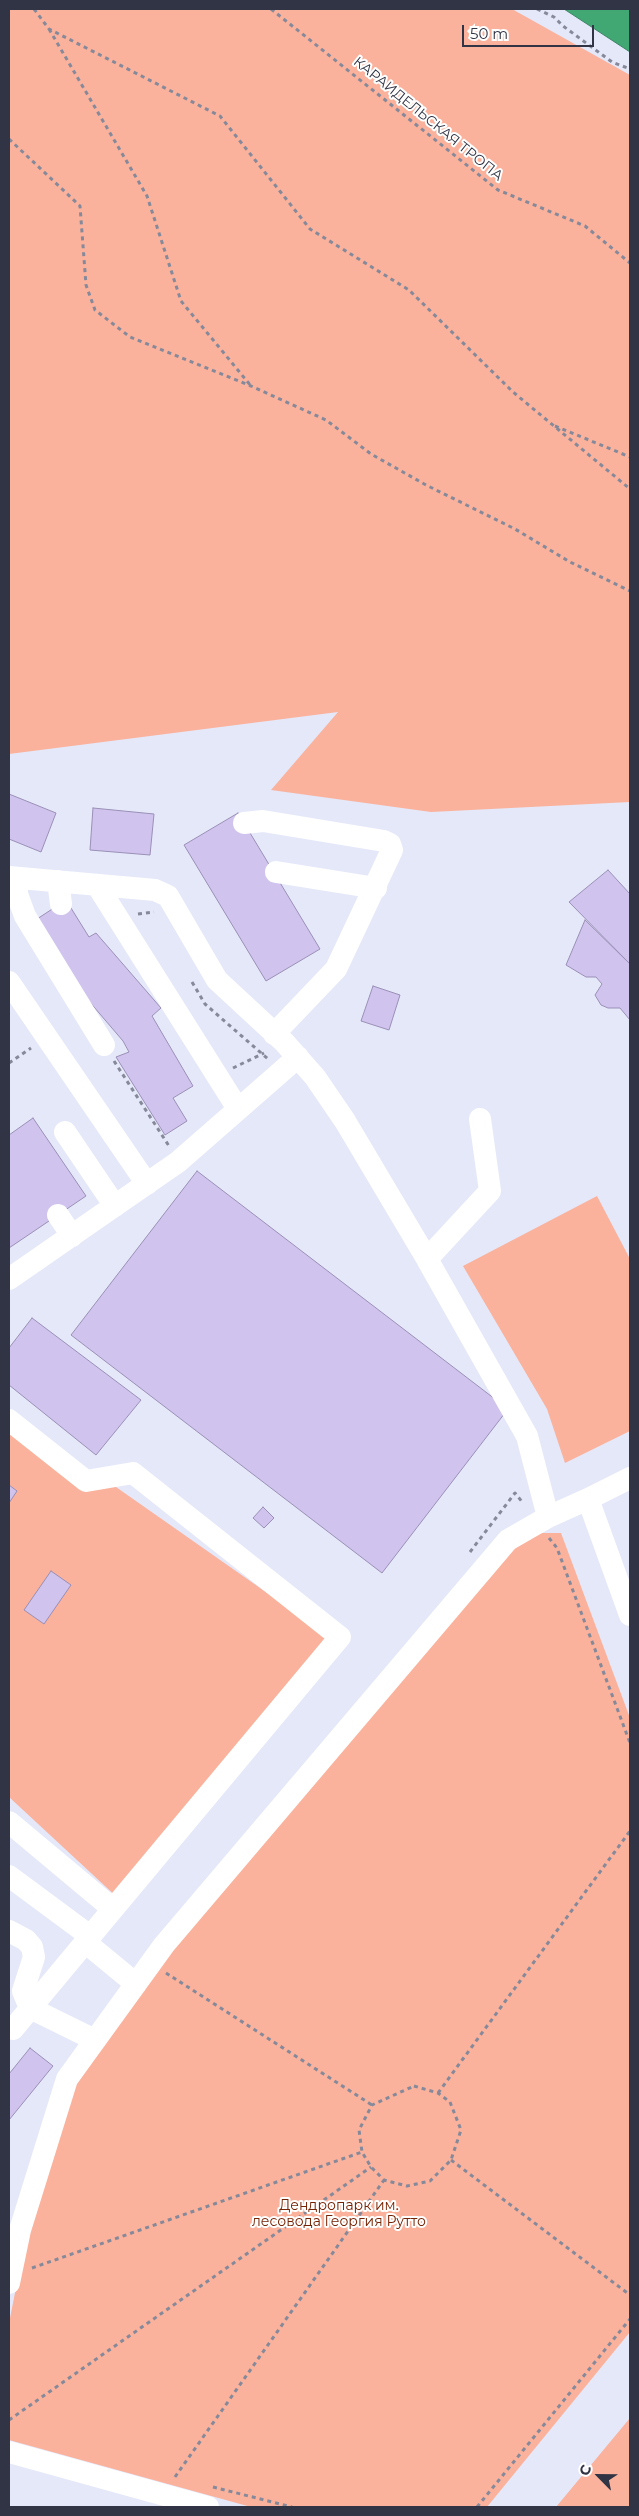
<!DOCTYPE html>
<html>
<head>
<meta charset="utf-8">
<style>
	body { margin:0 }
	#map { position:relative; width:639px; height:2516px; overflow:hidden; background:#e5e8f9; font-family:Montserrat,sans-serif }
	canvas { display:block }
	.frame { position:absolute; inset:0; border:10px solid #313444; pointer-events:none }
	.north { position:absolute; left:574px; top:2451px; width:50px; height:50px; -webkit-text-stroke:4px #fff; paint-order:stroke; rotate:293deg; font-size:14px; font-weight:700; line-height:20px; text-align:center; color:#313444 }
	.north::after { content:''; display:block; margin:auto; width:18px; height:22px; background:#313444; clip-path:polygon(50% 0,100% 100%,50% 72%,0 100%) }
	.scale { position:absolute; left:462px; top:25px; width:132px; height:22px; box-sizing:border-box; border:2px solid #313444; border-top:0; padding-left:6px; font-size:15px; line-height:18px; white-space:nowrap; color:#313444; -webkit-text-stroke:4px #fff; paint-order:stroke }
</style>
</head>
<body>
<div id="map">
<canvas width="639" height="2516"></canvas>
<div class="frame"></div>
<div class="north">С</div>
<div class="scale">50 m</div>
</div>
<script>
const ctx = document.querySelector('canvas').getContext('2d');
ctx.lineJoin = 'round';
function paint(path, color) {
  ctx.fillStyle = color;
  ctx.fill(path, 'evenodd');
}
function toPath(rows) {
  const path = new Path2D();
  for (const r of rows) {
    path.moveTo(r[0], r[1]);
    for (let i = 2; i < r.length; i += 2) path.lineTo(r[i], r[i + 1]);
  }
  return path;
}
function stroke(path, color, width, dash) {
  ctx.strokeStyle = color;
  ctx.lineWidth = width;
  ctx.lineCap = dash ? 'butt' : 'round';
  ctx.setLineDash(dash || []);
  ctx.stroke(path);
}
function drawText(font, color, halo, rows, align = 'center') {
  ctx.font = font + ' Montserrat,sans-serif';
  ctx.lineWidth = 4;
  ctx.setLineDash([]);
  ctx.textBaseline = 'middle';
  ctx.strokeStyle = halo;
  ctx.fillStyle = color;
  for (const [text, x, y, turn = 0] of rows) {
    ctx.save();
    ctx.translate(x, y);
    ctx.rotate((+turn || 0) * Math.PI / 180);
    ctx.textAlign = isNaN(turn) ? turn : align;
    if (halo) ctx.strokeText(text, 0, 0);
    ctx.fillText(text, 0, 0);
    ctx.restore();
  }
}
const green = toPath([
	[9,9,512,9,630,75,630,802,431,812,271,790,338,712,9,754],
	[597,1196,630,1259,630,1431,565,1463,547,1409,463,1266],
	[9,1433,116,1487,330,1637,119,1899,9,1797],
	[524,1533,561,1533,630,1718,630,2332,487,2507,251,2507,9,2440,9,2323,27,2233,74,2080,172,1951],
	[630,2418,630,2507,556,2507]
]);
const water = toPath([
	[564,9,630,9,630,52,564,9]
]);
const building = toPath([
	[9,794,56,813,41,852,9,839,9,794],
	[93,808,154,814,150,855,90,850,93,808],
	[238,813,320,949,266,981,184,845,238,813],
	[608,870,630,894,630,964,569,902,608,870],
	[66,900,89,937,96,933,161,1008,152,1016,193,1086,173,1098,187,1121,165,1135,116,1057,129,1052,123,1041,82,993,37,919,66,900],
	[585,920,630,964,630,1020,620,1008,608,1008,601,1005,595,995,602,984,596,977,586,977,566,965,585,920],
	[373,986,400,995,389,1030,361,1021,373,986],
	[33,1118,86,1196,9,1248,9,1135,33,1118],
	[197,1171,508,1409,382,1573,71,1335,197,1171],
	[32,1318,141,1400,96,1455,9,1385,9,1348,32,1318],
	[9,1485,17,1491,9,1503,9,1485],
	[263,1507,274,1518,264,1528,253,1518,263,1507],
	[51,1571,71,1585,44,1624,24,1610,51,1571],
	[30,2048,53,2066,9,2120,9,2074,30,2048]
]);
const path = toPath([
	[34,9,49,29,220,116,310,229,409,290,513,392,630,489],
	[271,9,498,190,585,226,630,263],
	[537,9,554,17,563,26,612,62,630,69],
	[49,29,147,196,181,301,251,386],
	[9,139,80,206,86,285,95,310,130,337,251,386,326,420,371,454,426,485,515,529,570,562,630,591],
	[555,426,630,457],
	[138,914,154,912],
	[192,982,205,1004,268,1059],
	[114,1061,169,1146],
	[9,1063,31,1048],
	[233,1068,264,1053],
	[549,1538,557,1548,630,1743],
	[470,1552,515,1493,523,1503],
	[166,1973,372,2105],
	[414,2086,438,2093,450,2102,461,2130,451,2160,430,2181,407,2186,384,2180,371,2167,362,2152,359,2130,372,2105,414,2086],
	[438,2093,630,1831],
	[451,2160,630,2295],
	[32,2268,362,2152],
	[9,2420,371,2167],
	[175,2477,384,2180],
	[213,2487,292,2507],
	[477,2507,630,2319]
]);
const minor = toPath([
	[244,823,263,821,384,841,390,844,392,850,336,969,274,1034],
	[276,872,376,888],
	[9,877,155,890,168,896,217,980,284,1042,315,1077,345,1121,427,1259],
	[17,878,17,894,25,916,104,1045],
	[58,881,61,904],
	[97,885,238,1109],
	[9,982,147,1184],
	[480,1119,490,1191,427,1259,527,1436,548,1517],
	[65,1132,115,1206],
	[58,1215,72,1236],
	[9,1279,178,1162,298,1057],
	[9,1420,86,1481,133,1473,340,1637,113,1909],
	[588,1499,630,1478],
	[9,1822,113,1909,13,2029],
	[9,1876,90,1936],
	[9,1931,26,1940,32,1947,34,1957,23,1991,30,2008,95,2040],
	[85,1942,136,1984],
	[9,2283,20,2230,67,2079,164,1945,508,1540,548,1517,588,1499,630,1615],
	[9,2452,208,2507]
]);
const streetNames = [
	["КАРАИДЕЛЬСКАЯ ТРОПА",428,119,39]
];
const parkNames = [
	["Дендропарк им.",339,2206],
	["лесовода Георгия Рутто",339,2222]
];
paint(green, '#fab29c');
paint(water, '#41a773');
stroke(water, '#3c8465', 1);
paint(building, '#d0c4ee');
stroke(building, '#9a8fb6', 1);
stroke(path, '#86899a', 3, [4, 4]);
stroke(minor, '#fff', 22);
drawText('14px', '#313444', '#fff', streetNames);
drawText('14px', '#762303', '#fff', parkNames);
</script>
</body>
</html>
